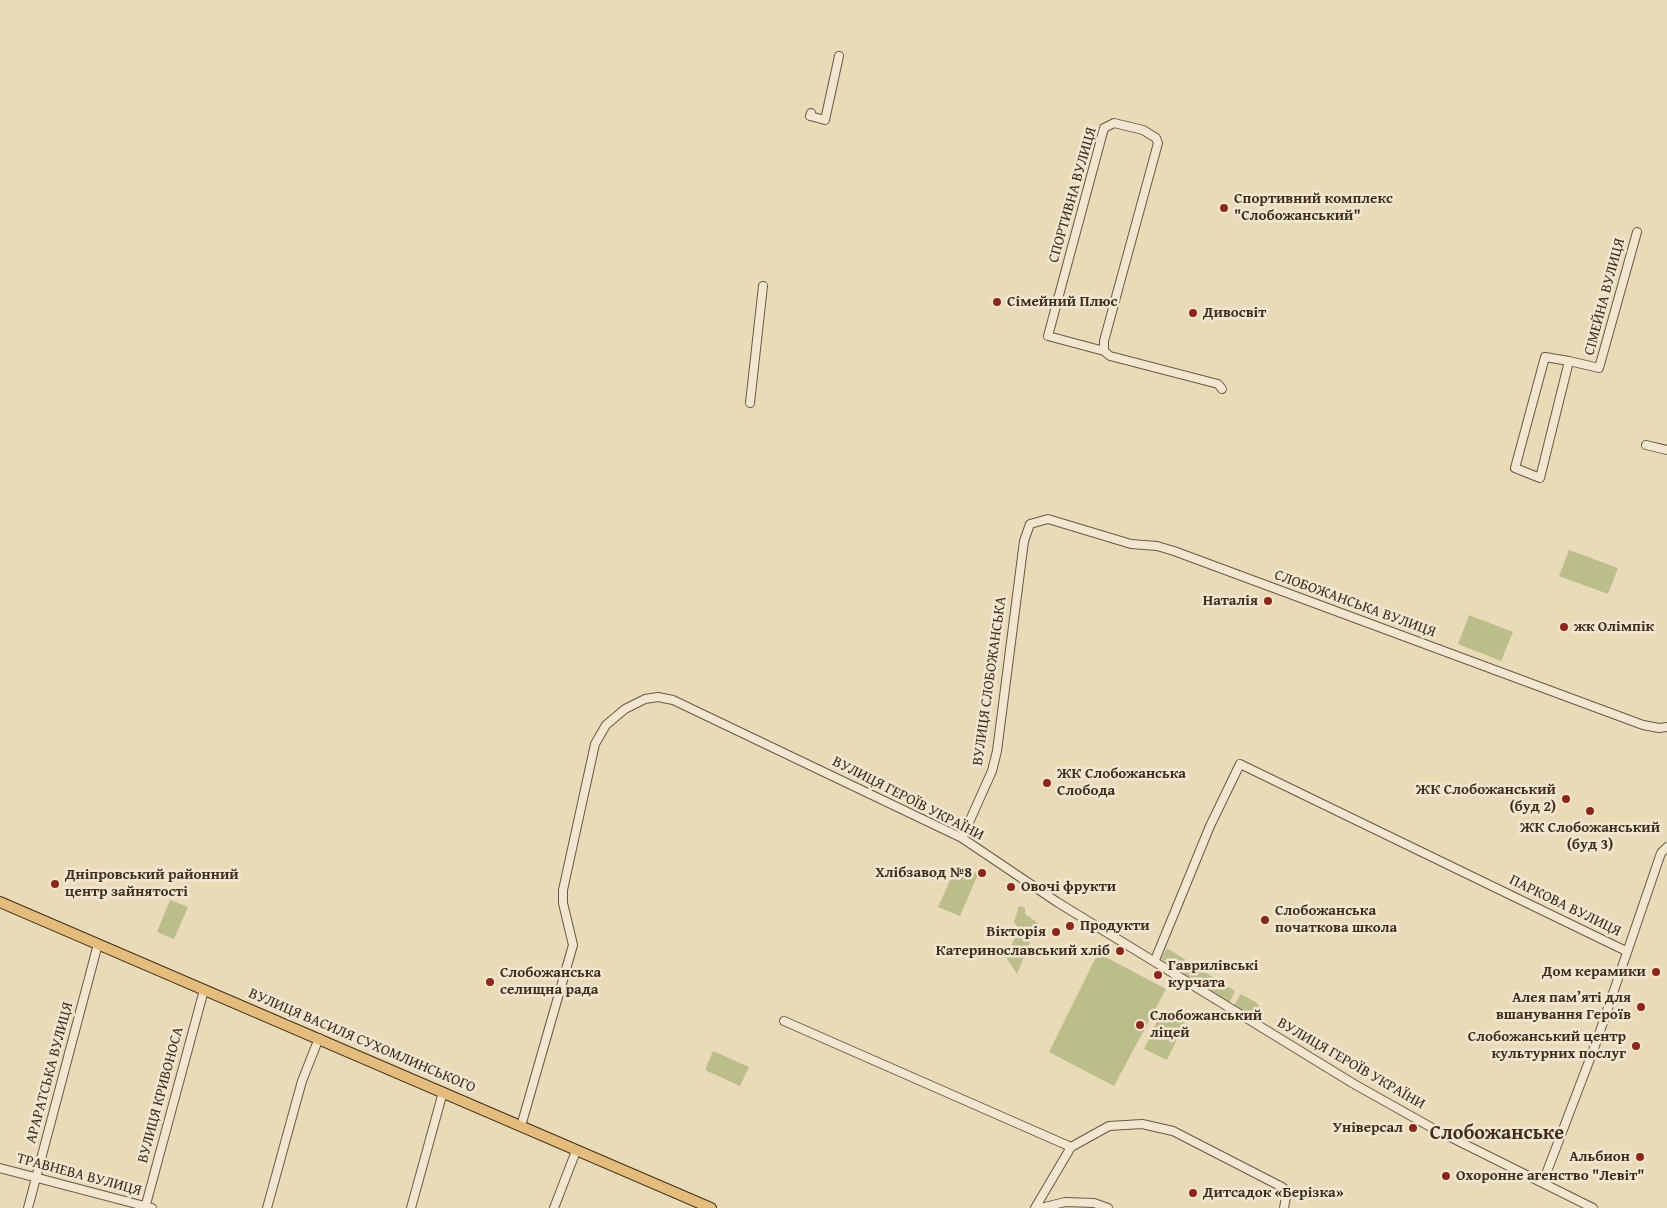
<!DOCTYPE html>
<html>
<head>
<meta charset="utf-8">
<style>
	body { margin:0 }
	canvas { display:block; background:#e9dab8 }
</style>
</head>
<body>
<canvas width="1667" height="1208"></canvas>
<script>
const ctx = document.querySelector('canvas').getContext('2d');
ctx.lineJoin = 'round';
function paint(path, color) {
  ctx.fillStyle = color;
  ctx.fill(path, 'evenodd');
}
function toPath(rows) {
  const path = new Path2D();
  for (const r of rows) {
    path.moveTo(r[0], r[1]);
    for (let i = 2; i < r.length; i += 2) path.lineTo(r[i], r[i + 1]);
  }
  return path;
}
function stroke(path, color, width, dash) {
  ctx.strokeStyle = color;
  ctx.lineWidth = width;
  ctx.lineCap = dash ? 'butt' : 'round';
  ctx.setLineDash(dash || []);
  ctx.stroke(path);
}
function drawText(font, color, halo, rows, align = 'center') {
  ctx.font = font + ' "Gentium Book Plus",serif';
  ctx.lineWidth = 5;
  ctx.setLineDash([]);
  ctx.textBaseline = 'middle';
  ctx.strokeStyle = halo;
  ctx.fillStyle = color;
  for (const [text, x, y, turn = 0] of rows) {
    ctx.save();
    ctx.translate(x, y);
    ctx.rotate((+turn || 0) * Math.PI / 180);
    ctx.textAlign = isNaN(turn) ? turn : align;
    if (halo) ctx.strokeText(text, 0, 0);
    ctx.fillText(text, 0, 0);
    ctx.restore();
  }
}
const green = toPath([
	[1569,550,1618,568,1608,594,1559,576],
	[1469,615,1513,632,1501,661,1458,644],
	[957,865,978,874,960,916,938,907],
	[170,900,188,907,174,939,157,932],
	[1019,906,1025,908,1025,914,1038,923,1017,974,1006,957,1019,929,1014,922],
	[1167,948,1235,991,1229,1003,1161,959],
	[1098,953,1166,989,1114,1086,1049,1052],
	[1241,994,1257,1003,1264,1014,1250,1017,1234,1005],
	[1162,1011,1185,1022,1167,1060,1144,1049],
	[713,1051,749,1067,740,1086,705,1070]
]);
const minor = toPath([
	[811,113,810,116,825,120,839,56],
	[1104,351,1048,336,1104,128,1114,123,1143,130,1156,138,1158,143,1104,341,1104,351,1110,356,1218,384,1222,389],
	[1569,361,1545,357,1515,468,1540,478,1569,361,1599,368,1637,232],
	[750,403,763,286],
	[1646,445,1667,450],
	[1240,764,1626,951],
	[962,838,992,771,997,751,1024,541,1030,524,1048,519,1131,544,1157,546,1174,551,1643,725,1659,728,1667,727],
	[1155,960,1210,826,1240,764],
	[784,1021,1071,1147],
	[521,1126,573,945,563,903,563,890,595,744,606,725,625,709,645,699,658,697,673,700,962,838,1057,902,1354,1084,1436,1130,1593,1208],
	[0,1168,152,1208],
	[1543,1182,1596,1043,1661,853,1667,847],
	[28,1208,98,944],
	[145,1208,204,990],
	[267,1208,302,1081,319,1038],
	[411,1208,443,1092],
	[554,1208,576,1151],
	[1035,1208,1071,1147,1109,1126,1142,1124,1173,1131,1282,1187,1287,1191,1284,1208],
	[1041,1208,1065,1202,1094,1203,1108,1208]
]);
const major = toPath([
	[0,902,711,1208]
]);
const markers = [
	[1224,208,5,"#8f2418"],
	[997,302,5,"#8f2418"],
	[1193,313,5,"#8f2418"],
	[1268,601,5,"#8f2418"],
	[1564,627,5,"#8f2418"],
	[1047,783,5,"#8f2418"],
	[1566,799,5,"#8f2418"],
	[1590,811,5,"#8f2418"],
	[982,873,5,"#8f2418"],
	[55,884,5,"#8f2418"],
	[1011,887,5,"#8f2418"],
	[1265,920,5,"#8f2418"],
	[1070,926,5,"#8f2418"],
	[1056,932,5,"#8f2418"],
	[1120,951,5,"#8f2418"],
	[1656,972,5,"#8f2418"],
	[1158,975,5,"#8f2418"],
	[490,982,5,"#8f2418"],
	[1641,1007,5,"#8f2418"],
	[1140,1025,5,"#8f2418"],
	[1636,1046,5,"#8f2418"],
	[1413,1128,5,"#8f2418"],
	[1640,1157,5,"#8f2418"],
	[1446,1176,5,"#8f2418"],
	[1193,1193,5,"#8f2418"]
];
const streetNames = [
	["СПОРТИВНА ВУЛИЦЯ",1073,195,-74],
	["СІМЕЙНА ВУЛИЦЯ",1605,297,-75],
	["СЛОБОЖАНСЬКА ВУЛИЦЯ",1355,604,20],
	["ВУЛИЦЯ СЛОБОЖАНСЬКА",990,681,-82],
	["ВУЛИЦЯ ГЕРОЇВ УКРАЇНИ",908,799,27],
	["ПАРКОВА ВУЛИЦЯ",1565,906,26],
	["ВУЛИЦЯ ВАСИЛЯ СУХОМЛИНСЬКОГО",362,1041,23],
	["ВУЛИЦЯ ГЕРОЇВ УКРАЇНИ",1351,1064,30],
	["АРАРАТСЬКА ВУЛИЦЯ",50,1073,-75],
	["ВУЛИЦЯ КРИВОНОСА",161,1095,-75],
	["ТРАВНЕВА ВУЛИЦЯ",79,1175,15]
];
const poiNames = [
	["Спортивний комплекс",1234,199],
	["\"Слобожанський\"",1234,216],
	["Сімейний Плюс",1007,302],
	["Дивосвіт",1203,313],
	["Наталія",1258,601,"right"],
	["жк Олімпік",1574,627],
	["ЖК Слобожанська",1057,774],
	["Слобода",1057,791],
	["ЖК Слобожанський",1556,790,"right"],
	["(буд 2)",1556,807,"right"],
	["ЖК Слобожанський",1590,828,"center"],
	["(буд 3)",1590,845,"center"],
	["Хлібзавод №8",972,873,"right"],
	["Дніпровський районний",65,875],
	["центр зайнятості",65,892],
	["Овочі фрукти",1021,887],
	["Cлобожанська",1275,911],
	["початкова школа",1275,928],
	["Продукти",1080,926],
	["Вікторія",1046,932,"right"],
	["Катеринославський хліб",1110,951,"right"],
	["Гаврилівські",1168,966],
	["курчата",1168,983],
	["Дом керамики",1646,972,"right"],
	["Слобожанська",500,973],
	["селищна рада",500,990],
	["Алея пам’яті для",1631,998,"right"],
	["вшанування Героїв",1631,1015,"right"],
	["Слобожанський",1150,1016],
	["ліцей",1150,1033],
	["Слобожанський центр",1626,1037,"right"],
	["культурних послуг",1626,1054,"right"],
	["Універсал",1403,1128,"right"],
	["Альбион",1630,1157,"right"],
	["Охоронне агенство \"Левіт\"",1456,1176],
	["Дитсадок «Берізка»",1203,1193]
];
const districtNames = [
	["Слобожанське",1497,1134]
];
paint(green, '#bbbe8b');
stroke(minor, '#695842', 10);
stroke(major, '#3e2d1b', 12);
stroke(minor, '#f1e7d1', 8);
stroke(major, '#e4bd7c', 10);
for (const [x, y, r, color] of markers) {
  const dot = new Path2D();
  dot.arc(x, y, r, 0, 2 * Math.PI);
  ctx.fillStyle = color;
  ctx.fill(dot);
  stroke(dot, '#f1e7d1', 2);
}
drawText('15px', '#3e2d1b', '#f1e7d1', streetNames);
drawText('bold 15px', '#3e2d1b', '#f1e7d1', poiNames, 'left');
drawText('bold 20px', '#3e2d1b', '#f1e7d1', districtNames);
</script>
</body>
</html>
